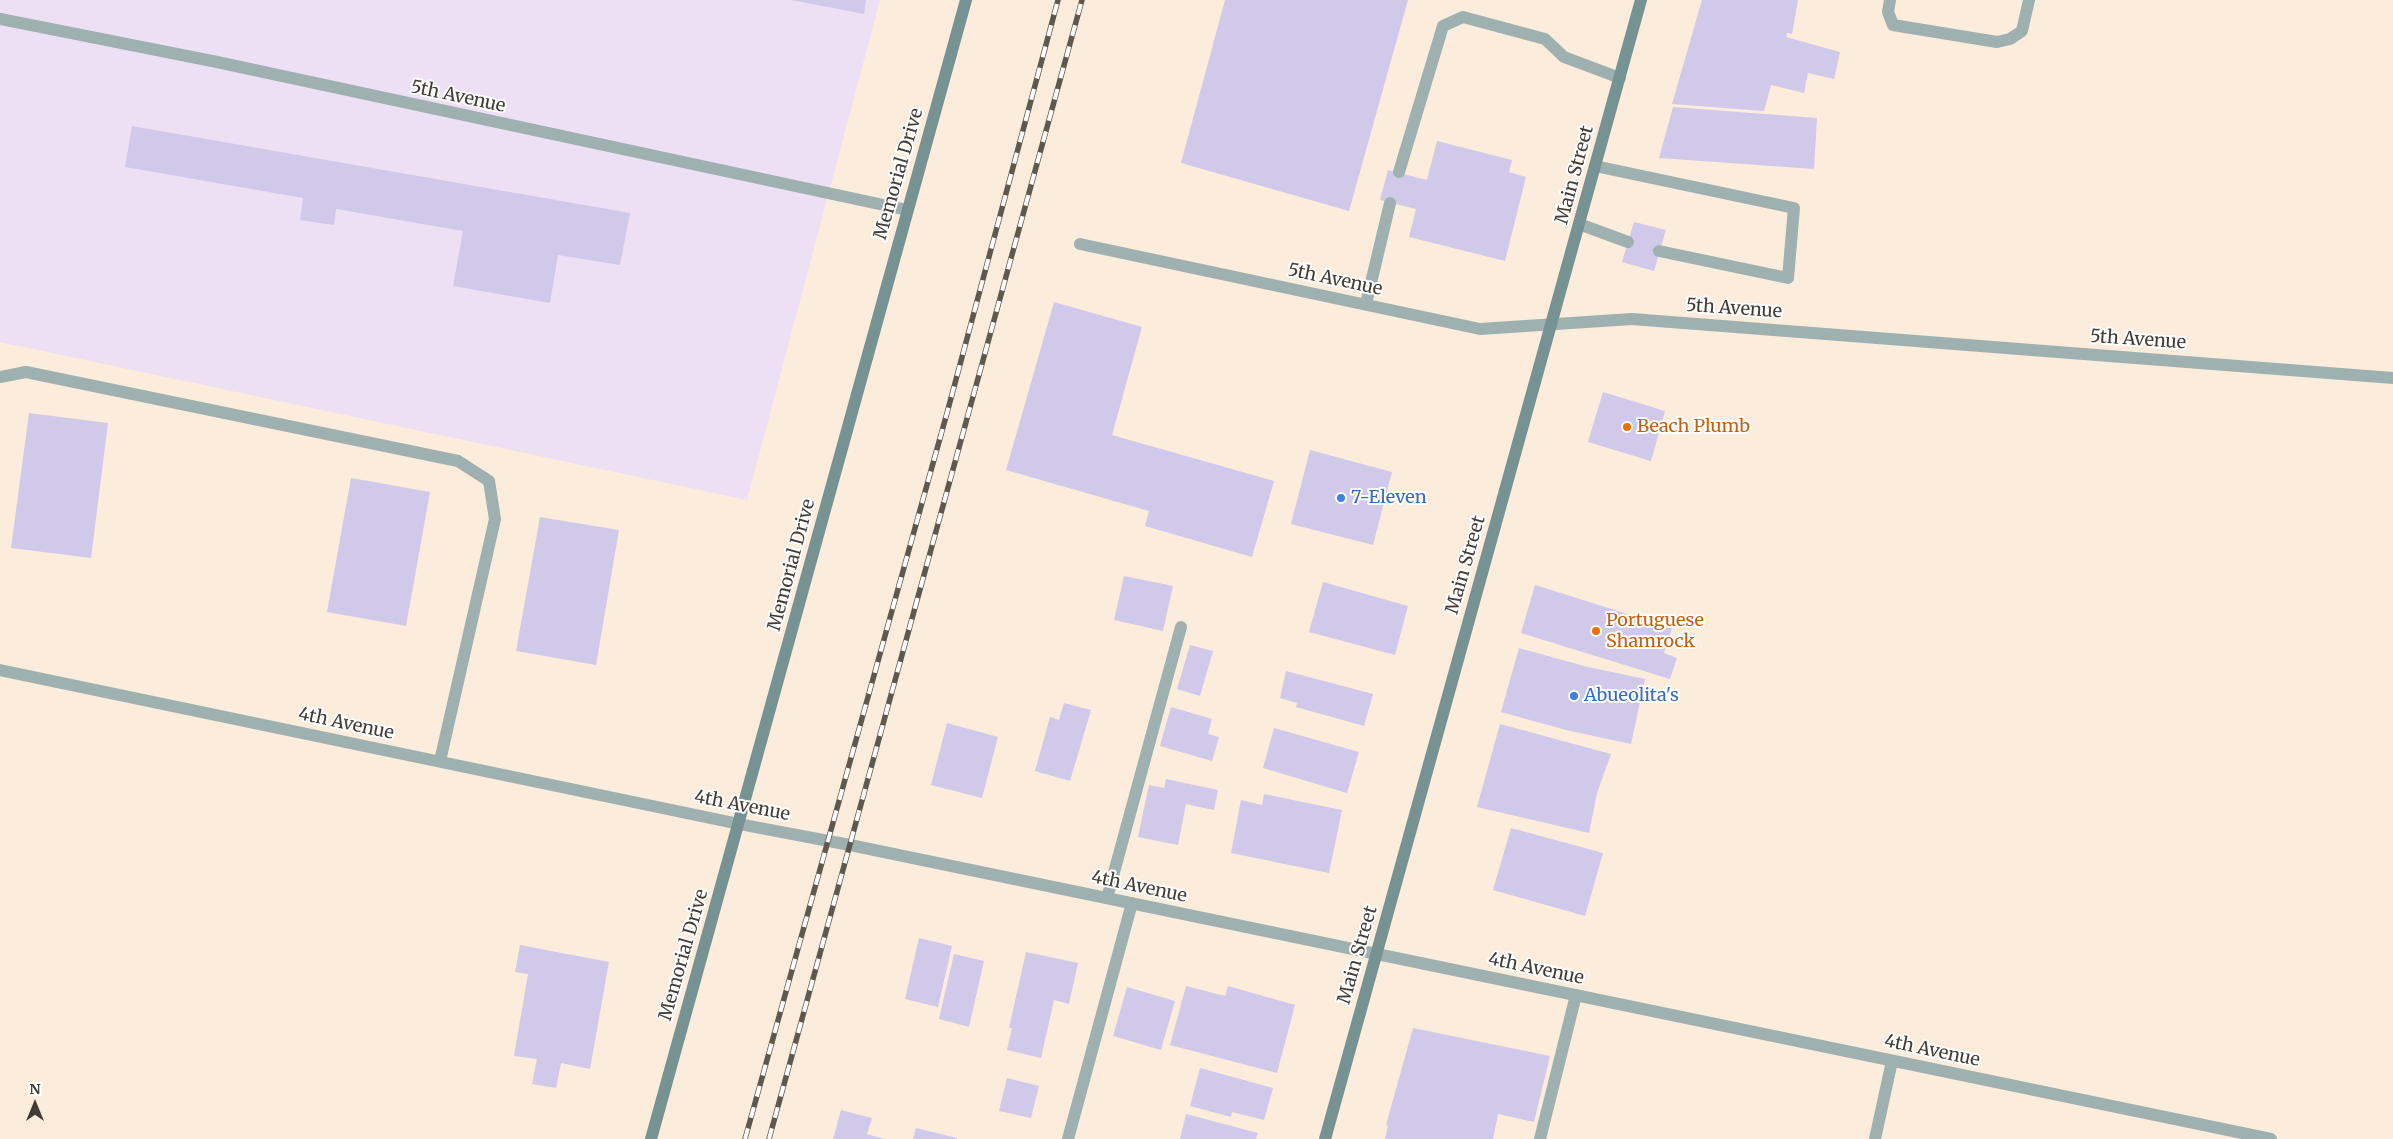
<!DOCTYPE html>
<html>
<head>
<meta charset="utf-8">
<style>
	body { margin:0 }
	#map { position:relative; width:2393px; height:1139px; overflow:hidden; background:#fcecdc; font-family:Merriweather,serif }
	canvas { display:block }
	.north { position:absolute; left:10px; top:1079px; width:50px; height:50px; -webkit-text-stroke:4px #fff; paint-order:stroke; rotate:0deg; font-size:14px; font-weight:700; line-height:20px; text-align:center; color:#423c35 }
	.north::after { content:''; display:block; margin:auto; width:18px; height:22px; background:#423c35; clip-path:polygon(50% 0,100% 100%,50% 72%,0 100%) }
</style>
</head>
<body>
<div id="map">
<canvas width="2393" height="1139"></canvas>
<div class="north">N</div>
</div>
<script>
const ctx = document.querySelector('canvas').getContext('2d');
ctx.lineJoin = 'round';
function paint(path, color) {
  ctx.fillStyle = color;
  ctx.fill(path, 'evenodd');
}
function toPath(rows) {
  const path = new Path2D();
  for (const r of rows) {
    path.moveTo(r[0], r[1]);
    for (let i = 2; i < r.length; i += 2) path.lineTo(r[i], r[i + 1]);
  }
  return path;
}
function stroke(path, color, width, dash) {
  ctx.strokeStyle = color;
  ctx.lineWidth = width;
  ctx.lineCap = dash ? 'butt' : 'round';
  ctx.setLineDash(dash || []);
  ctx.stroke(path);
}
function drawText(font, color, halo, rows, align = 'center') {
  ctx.font = font + ' Merriweather,serif';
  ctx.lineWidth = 4;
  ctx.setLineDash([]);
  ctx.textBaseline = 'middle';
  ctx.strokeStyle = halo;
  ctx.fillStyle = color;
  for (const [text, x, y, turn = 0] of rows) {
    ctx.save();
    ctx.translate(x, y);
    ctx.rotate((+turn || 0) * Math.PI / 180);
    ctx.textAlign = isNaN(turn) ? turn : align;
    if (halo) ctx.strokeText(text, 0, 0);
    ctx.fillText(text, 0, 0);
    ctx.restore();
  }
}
const industrial = toPath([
	[0,0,880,0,747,500,0,342]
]);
const building = toPath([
	[791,0,866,0,864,14],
	[1225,0,1408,0,1349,211,1181,163],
	[1702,0,1798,0,1792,34,1787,33,1786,37,1840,52,1834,79,1808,73,1804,93,1771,85,1764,111,1672,104],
	[1673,107,1817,118,1814,169,1659,158],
	[132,126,630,213,620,265,558,255,550,303,453,286,463,231,336,209,334,225,300,220,303,198,125,167],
	[1437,141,1512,160,1509,172,1526,177,1505,261,1409,237,1416,209,1380,200,1388,170,1427,180],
	[1634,222,1666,230,1654,271,1622,262],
	[1054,302,1142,327,1112,435,1274,481,1252,557,1145,526,1149,511,1006,470],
	[1603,392,1665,411,1651,461,1588,442],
	[29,413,108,423,91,558,11,548],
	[1310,450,1392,472,1373,545,1291,524],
	[351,478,430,492,406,626,327,612],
	[540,517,619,530,596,665,516,651],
	[1124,576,1173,586,1163,631,1114,620],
	[1323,582,1408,606,1395,655,1309,632],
	[1535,585,1672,628,1664,653,1677,658,1670,679,1521,633],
	[1190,645,1213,651,1200,696,1177,689],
	[1519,648,1588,667,1645,679,1631,744,1566,730,1501,712],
	[1286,671,1373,694,1364,726,1296,707,1297,703,1280,698],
	[1064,703,1091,710,1070,781,1035,771,1050,717,1059,720],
	[1171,707,1212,719,1208,734,1219,737,1212,761,1160,746],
	[947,723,998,737,982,798,931,785],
	[1500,724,1611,754,1597,793,1589,833,1477,807],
	[1274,728,1359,752,1347,793,1263,768],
	[1166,779,1218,790,1214,810,1186,804,1178,845,1138,837,1149,785,1164,788],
	[1264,794,1342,810,1329,873,1231,853,1241,800,1262,805],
	[1511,828,1603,853,1585,916,1493,890],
	[919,938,952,946,938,1007,905,999],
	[520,945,609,962,590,1069,561,1063,556,1088,532,1084,537,1059,514,1056,528,974,515,972],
	[1026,952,1078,963,1069,1004,1054,1000,1041,1058,1007,1050,1012,1028,1009,1028],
	[954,954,984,961,969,1027,939,1019],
	[1186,986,1225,996,1228,986,1295,1005,1277,1073,1170,1045],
	[1127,987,1175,1001,1161,1050,1113,1036],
	[1413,1028,1550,1056,1534,1122,1498,1114,1493,1139,1385,1139,1388,1126,1386,1125],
	[1200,1068,1273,1088,1264,1120,1232,1112,1231,1117,1190,1106],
	[1007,1078,1039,1086,1031,1118,999,1111],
	[841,1110,872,1118,867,1134,884,1139,833,1139],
	[1186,1114,1258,1133,1256,1139,1180,1139],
	[916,1128,957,1138,957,1139,913,1139]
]);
const lane = toPath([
	[1890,0,1888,12,1893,25,1997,42,2010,39,2022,31,2029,0],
	[1595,166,1794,208,1788,278,1659,251],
	[1399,172,1443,26,1463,17,1545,39,1564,57,1620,78],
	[1579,224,1628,242],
	[1366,304,1390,203],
	[0,377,26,372,458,461,489,481,495,519,440,761],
	[1107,898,1181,627],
	[1068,1139,1132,903],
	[1540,1139,1576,995],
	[1875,1139,1892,1061]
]);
const street = toPath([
	[0,19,217,62,907,210],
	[1080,244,1480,329,1632,319,2393,378],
	[0,670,739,824,850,845,2271,1139]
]);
const secondary = toPath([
	[651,1139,966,0],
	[1325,1139,1641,0]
]);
const rail = toPath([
	[745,1139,947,413,1058,0],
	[769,1139,1082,0]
]);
const markers = [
	[1627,427,5,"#e8710a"],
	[1341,498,5,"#3f7fe0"],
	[1596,631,5,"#e8710a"],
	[1574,696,5,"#3f7fe0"]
];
const streetNames = [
	["5th Avenue",458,97,12],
	["Memorial Drive",899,174,-74],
	["Main Street",1575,175,-75],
	["5th Avenue",1335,280,12],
	["5th Avenue",1734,309,4],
	["5th Avenue",2138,340,4],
	["Memorial Drive",792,565,-75],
	["Main Street",1466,565,-74],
	["4th Avenue",346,724,12],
	["4th Avenue",742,806,11],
	["4th Avenue",1139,887,12],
	["Memorial Drive",684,955,-74],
	["Main Street",1358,955,-74],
	["4th Avenue",1536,969,12],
	["4th Avenue",1932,1051,12]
];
const foodNames = [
	["Beach Plumb",1637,427],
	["Portuguese",1606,621],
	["Shamrock",1606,642]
];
const shopNames = [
	["7-Eleven",1351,498],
	["Abueolita's",1584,696]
];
paint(industrial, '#ede0f4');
paint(building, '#d1c9e9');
stroke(lane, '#9eb0b0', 12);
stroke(street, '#9eb0b0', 12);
stroke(secondary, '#779292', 12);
stroke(rail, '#5f584f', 5.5);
stroke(rail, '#fff', 4, [11]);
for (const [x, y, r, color] of markers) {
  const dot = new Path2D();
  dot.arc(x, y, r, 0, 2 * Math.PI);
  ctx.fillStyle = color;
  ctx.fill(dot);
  stroke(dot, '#fff', 2);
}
drawText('18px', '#423c35', '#fff', streetNames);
drawText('18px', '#c56008', '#fff', foodNames, 'left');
drawText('18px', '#366cbe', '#fff', shopNames, 'left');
</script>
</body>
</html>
